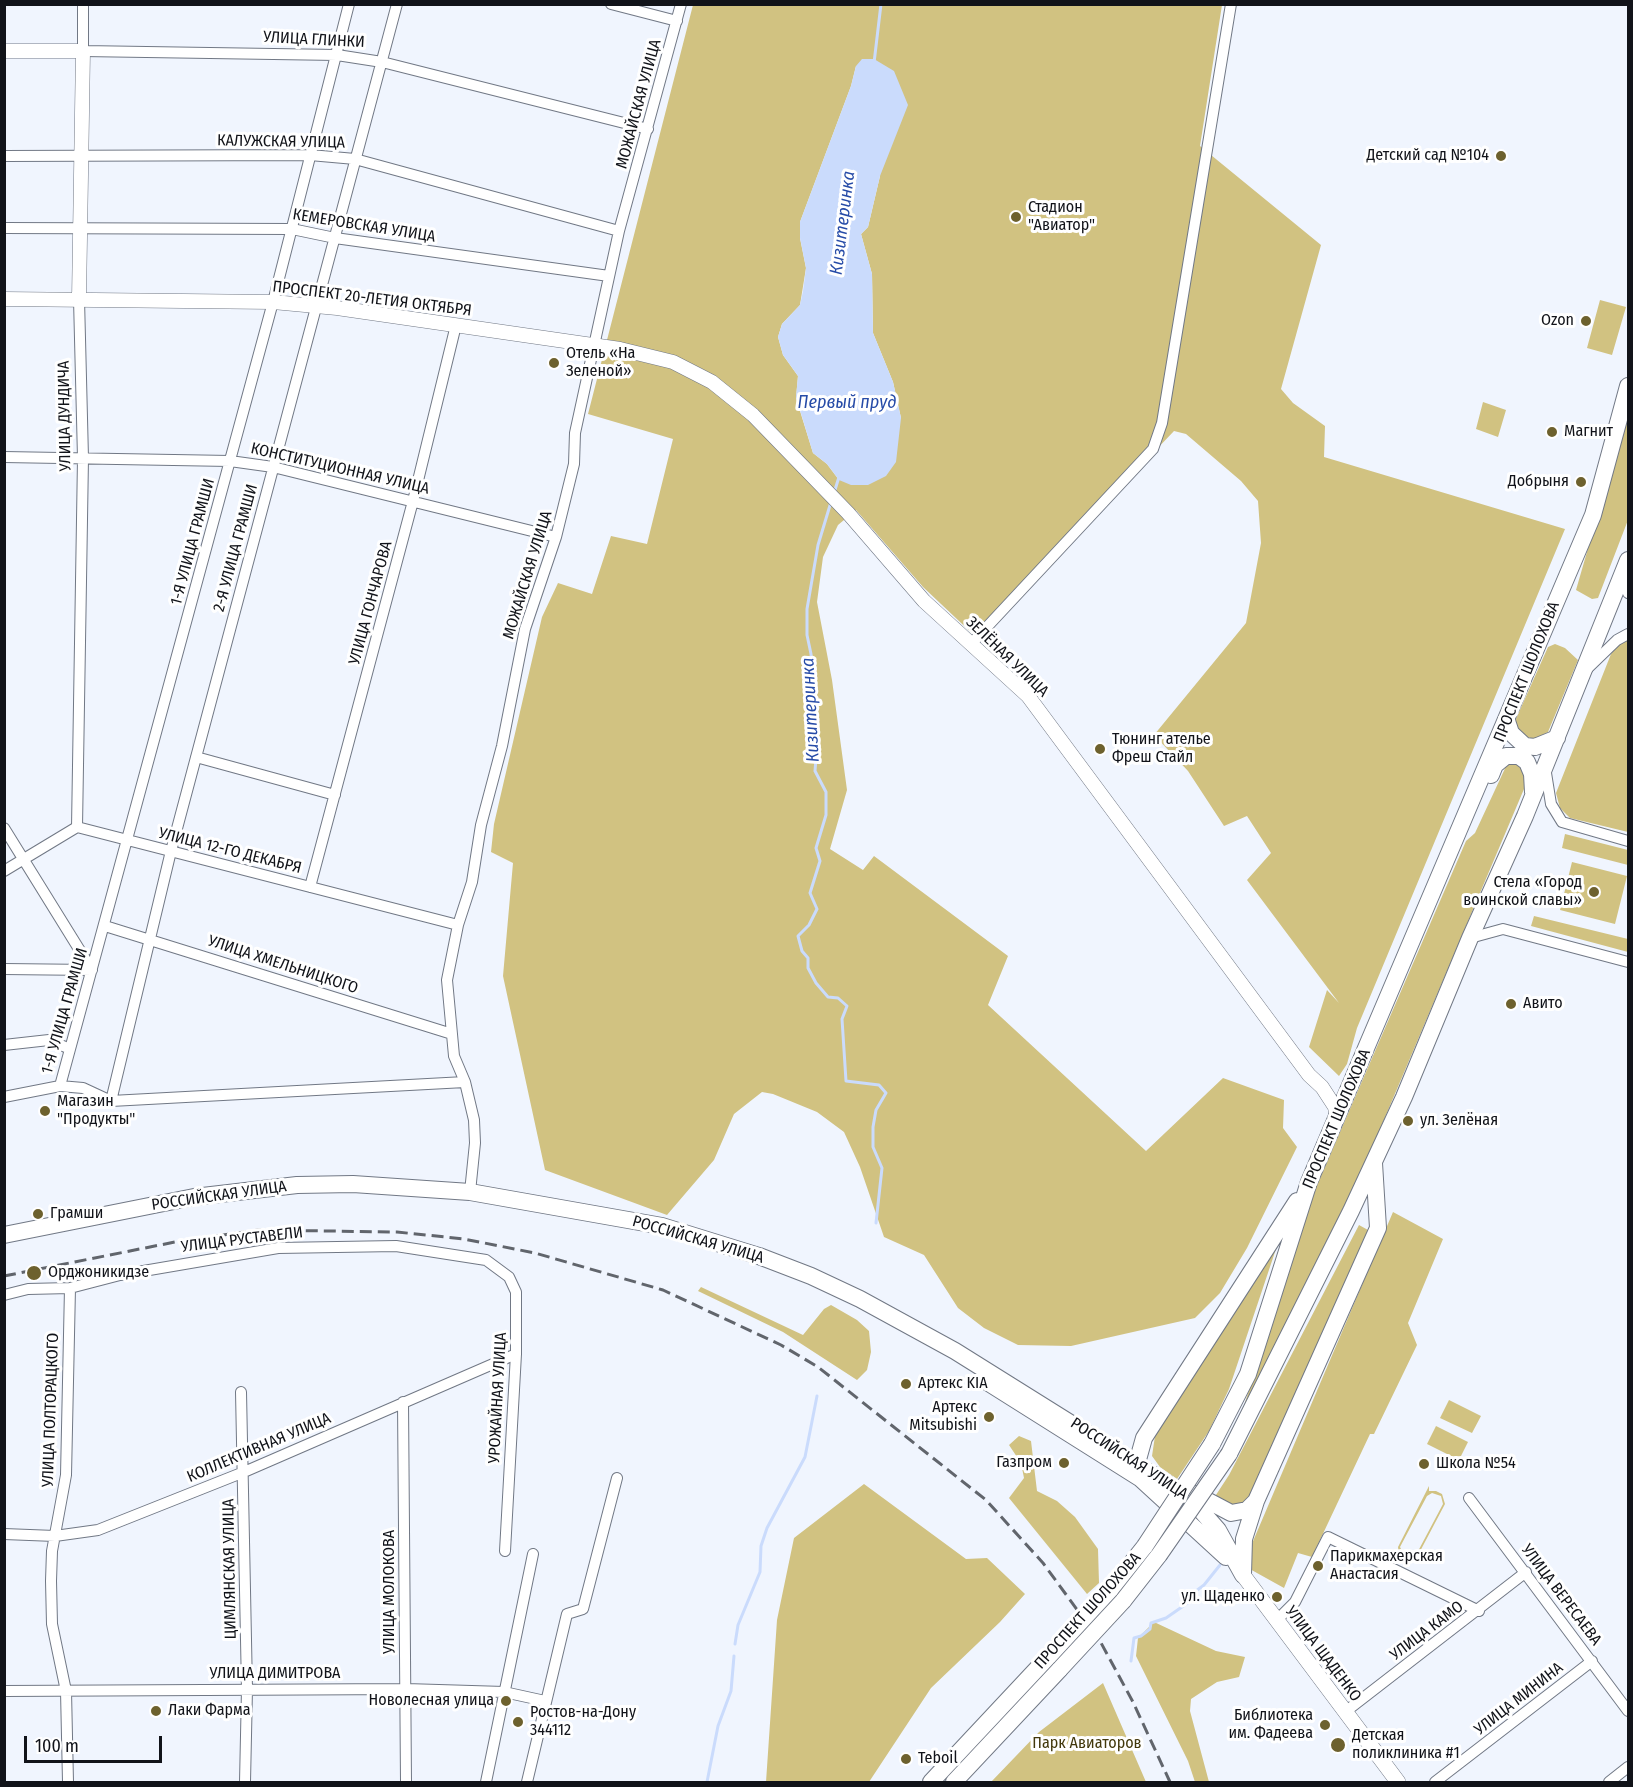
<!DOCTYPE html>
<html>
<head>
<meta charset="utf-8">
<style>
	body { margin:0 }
	#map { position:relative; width:1633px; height:1787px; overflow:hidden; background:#f0f5fe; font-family:"Fira Sans Condensed",sans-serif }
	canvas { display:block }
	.frame { position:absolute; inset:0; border:6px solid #111319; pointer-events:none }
	.scale { position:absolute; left:24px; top:1736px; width:138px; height:27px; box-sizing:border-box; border:3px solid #111319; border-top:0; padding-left:8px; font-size:18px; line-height:21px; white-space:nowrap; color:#111319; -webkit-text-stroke:4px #fff; paint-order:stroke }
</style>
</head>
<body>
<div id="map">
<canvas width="1633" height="1787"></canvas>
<div class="frame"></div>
<div class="scale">100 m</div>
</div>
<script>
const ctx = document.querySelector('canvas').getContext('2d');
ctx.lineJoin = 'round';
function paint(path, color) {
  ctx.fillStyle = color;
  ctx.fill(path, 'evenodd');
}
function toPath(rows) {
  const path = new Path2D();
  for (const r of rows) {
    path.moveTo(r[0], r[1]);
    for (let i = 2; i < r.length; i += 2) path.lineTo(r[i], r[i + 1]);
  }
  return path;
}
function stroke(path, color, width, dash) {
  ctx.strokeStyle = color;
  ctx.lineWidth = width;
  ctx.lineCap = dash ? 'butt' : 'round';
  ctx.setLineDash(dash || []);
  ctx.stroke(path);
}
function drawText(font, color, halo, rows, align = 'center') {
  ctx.font = font + ' "Fira Sans Condensed",sans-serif';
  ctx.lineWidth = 6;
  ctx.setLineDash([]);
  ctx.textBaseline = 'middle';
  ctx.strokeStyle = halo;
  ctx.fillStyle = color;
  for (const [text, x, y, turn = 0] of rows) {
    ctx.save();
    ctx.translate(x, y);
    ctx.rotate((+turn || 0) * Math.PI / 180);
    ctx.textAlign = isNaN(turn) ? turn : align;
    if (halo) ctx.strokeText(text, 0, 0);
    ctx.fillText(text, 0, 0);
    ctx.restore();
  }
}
const green = toPath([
	[693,5,1222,5,1200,146,1321,245,1281,389,1293,403,1325,426,1324,457,1565,529,1357,1028,1347,1064,1339,1076,1309,1047,1327,990,1339,1003,1247,880,1271,853,1247,816,1224,826,1188,771,1154,735,1246,623,1261,543,1258,501,1241,481,1186,434,1174,431,977,638,923,587,856,510,838,525,823,557,817,602,832,680,847,790,830,849,863,870,874,856,1008,956,988,1005,1146,1151,1223,1078,1284,1100,1283,1128,1297,1147,1247,1248,1220,1293,1195,1318,1071,1346,1018,1345,984,1328,958,1308,924,1255,884,1237,860,1167,844,1132,817,1112,773,1094,762,1092,734,1114,714,1160,667,1215,545,1170,503,976,513,863,491,852,494,824,542,617,558,583,592,594,611,536,647,544,673,439,588,414],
	[856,66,880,176,868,227,861,234,872,274,873,333,893,382,901,418,839,480,827,464,813,453,796,398,798,376,783,355,778,337,782,324,800,305,806,268,800,238,800,222,851,86],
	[1600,300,1626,307,1612,355,1587,348],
	[1483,402,1506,410,1498,437,1476,429],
	[1628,410,1628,520,1598,598,1592,599,1576,590],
	[1628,638,1628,832,1570,818,1560,808,1556,793,1611,654,1620,641],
	[1555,644,1565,648,1578,660,1548,732,1535,739,1526,737,1518,730,1515,721,1548,647],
	[1508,762,1521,764,1527,781,1524,789,1328,1252,1241,1415,1308,1206,1466,841,1475,833],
	[1565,834,1628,850,1628,865,1562,848],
	[1572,862,1627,876,1615,924,1560,910],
	[1534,916,1628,939,1628,952,1531,926],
	[1393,1212,1443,1239,1408,1323,1417,1345,1374,1434,1370,1434,1312,1557,1298,1553,1284,1588,1248,1568,1248,1553],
	[1359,1225,1368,1230,1250,1499,1235,1507,1212,1501,1229,1475],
	[1278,1243,1229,1389,1209,1431,1177,1479,1160,1467,1152,1456,1155,1436],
	[701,1287,803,1335,824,1309,831,1305,857,1320,869,1331,871,1352,867,1370,857,1380,783,1332,698,1291],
	[1449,1400,1481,1416,1472,1433,1440,1418],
	[1436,1426,1468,1442,1459,1460,1427,1444],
	[1019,1436,1031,1441,1037,1491,1057,1501,1075,1517,1098,1549,1099,1583,1087,1594,1009,1498,1024,1478,1021,1463,1009,1445],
	[864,1484,966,1559,987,1558,1025,1594,1000,1622,931,1688,869,1782,766,1782,777,1620,794,1538],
	[1429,1486,1429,1491,1436,1491,1442,1494,1445,1504,1417,1557,1405,1559,1399,1554,1398,1547],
	[1432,1493,1441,1496,1443,1504,1416,1555,1405,1557,1400,1547,1427,1496],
	[1154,1622,1216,1651,1245,1657,1239,1677,1217,1682,1191,1699,1190,1711,1209,1782,1195,1782,1188,1761,1136,1656,1138,1638],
	[1103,1683,1146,1782,991,1782,1039,1732]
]);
const water = toPath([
	[862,59,874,59,894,71,908,105,880,176,868,227,861,234,872,274,873,333,893,382,901,418,896,462,886,476,868,485,851,485,839,480,827,464,813,453,796,397,798,376,783,355,778,337,782,324,800,305,803,291,806,268,800,238,800,222,851,86,856,66]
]);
const stream = toPath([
	[874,63,881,4],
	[834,493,839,477],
	[831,502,818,545,807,609,807,635,811,654,817,745,815,771,826,792,826,815,816,848,820,861,810,893,817,909,809,925,798,936,802,951,808,958,808,968,816,983,828,997,838,998,847,1006,842,1019,846,1081,879,1085,886,1093,876,1110,873,1127,873,1147,882,1168,876,1223],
	[735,1644,738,1625,760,1572,761,1546,767,1528,805,1457,817,1396],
	[1131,1661,1134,1638,1141,1636,1150,1629,1151,1623,1166,1618,1192,1600,1196,1591,1204,1585,1220,1565],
	[707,1782,718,1726,731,1691,734,1656]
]);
const minor = toPath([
	[83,4,83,51,337,55,382,62,648,129],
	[611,4,677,21],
	[4,156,310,155,355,159,619,231],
	[4,228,292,229,335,238,609,276],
	[4,457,230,461,273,467,556,537],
	[1622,576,1628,593],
	[971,644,1153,449,1162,423,1231,4],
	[1587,669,1617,640,1628,634],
	[196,757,335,795],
	[1546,773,1551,804,1562,822,1628,841],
	[77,827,83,458,79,299],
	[4,828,92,970],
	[4,871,77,827,458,925],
	[310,887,413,501,456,325],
	[105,926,452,1034],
	[1470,938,1503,929,1628,962],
	[4,969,92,970],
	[4,1045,49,1040,70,1049],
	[60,1086,273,302,349,4],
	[4,1097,60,1086,83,1088,111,1101,465,1082],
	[111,1101,171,851,397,4],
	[470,1192,475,1143,474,1120,465,1082,454,1056,447,980,458,925,472,882,481,825,502,746,525,629,556,537,574,464,575,433,619,231,681,4],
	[4,1295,28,1289,70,1288,120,1275,278,1248,396,1246,486,1260,509,1277,516,1292,516,1354,505,1551],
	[241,1392,247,1689,245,1782],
	[403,1402,406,1782],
	[1469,1498,1628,1711],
	[4,1534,55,1536,98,1530,244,1472,516,1354],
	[1276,1621,1295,1602,1328,1537,1479,1611],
	[4,1691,406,1689,504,1692,545,1701],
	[1345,1712,1526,1572],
	[68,1782,66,1691,52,1624,51,1581,52,1551,66,1475,70,1288],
	[486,1782,533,1554],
	[527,1782,567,1614,583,1609,617,1478],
	[1435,1782,1592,1661],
	[1609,1782,1628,1767]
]);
const tertiary = toPath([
	[4,51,83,51,79,299],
	[4,299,273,302,337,308,620,349,673,362,712,382,753,415,848,513,924,601,1028,696,1309,1075,1322,1087,1335,1107,1337,1119]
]);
const secondary = toPath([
	[1243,1575,1398,1782]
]);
const primary = toPath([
	[1507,721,1511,733,1525,746,1535,747,1557,738],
	[1491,775,1495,765,1506,756,1519,756,1527,762,1532,774,1533,792],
	[4,1235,194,1197,297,1185,353,1184,470,1192,662,1226,759,1256,811,1276,860,1299,955,1351,1190,1498,1218,1530,1243,1575],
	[987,1382,1141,1479,1226,1557],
	[1212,1444,1248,1374,1309,1182,1593,515,1628,386],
	[1229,1454,1351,1211,1404,1097,1470,938,1525,816,1628,560],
	[1139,1473,1137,1463,1144,1438,1297,1201],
	[1195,1494,1231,1513,1247,1510,1256,1501],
	[1243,1574,1244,1539,1256,1501,1378,1228,1374,1163],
	[1110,1590,1145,1546],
	[1123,1601,1159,1555],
	[931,1782,1049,1656],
	[954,1782,1060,1669]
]);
const rail = toPath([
	[4,1276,175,1242,258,1230,397,1232,464,1239,535,1253,663,1290,781,1345,818,1367,986,1500,1043,1563,1100,1641,1133,1702,1170,1782]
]);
const primaryBridge = toPath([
	[1145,1546,1212,1444],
	[1159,1555,1229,1454],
	[1049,1656,1110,1590],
	[1060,1669,1123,1601]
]);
const markers = [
	[1501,156,6,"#6d612e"],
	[1016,217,6,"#6d612e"],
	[1586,321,6,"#6d612e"],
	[554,363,6,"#6d612e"],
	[1552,432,6,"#6d612e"],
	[1581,482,6,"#6d612e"],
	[1100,749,6,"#6d612e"],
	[1594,892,6,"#6d612e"],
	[1511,1004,6,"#6d612e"],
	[45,1111,6,"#6d612e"],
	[1408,1121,6,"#6d612e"],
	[38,1214,6,"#6d612e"],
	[34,1273,8,"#6d612e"],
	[906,1384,6,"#6d612e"],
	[989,1417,6,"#6d612e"],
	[1064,1463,6,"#6d612e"],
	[1424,1464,6,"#6d612e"],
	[1318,1566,6,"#6d612e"],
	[1277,1597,6,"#6d612e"],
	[506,1701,6,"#6d612e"],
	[156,1711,6,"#6d612e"],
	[518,1722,6,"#6d612e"],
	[1325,1725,6,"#6d612e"],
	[1338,1745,8,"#6d612e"],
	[906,1759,6,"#6d612e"]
];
const streetNames = [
	["УЛИЦА ГЛИНКИ",314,40,3],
	["МОЖАЙСКАЯ УЛИЦА",639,104,-75],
	["КАЛУЖСКАЯ УЛИЦА",281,142,1],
	["КЕМЕРОВСКАЯ УЛИЦА",364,226,9],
	["ПРОСПЕКТ 20-ЛЕТИЯ ОКТЯБРЯ",372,299,7],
	["УЛИЦА ДУНДИЧА",65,416,-91],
	["КОНСТИТУЦИОННАЯ УЛИЦА",340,469,13],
	["1-Я УЛИЦА ГРАМШИ",193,542,-75],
	["2-Я УЛИЦА ГРАМШИ",236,548,-75],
	["МОЖАЙСКАЯ УЛИЦА",528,575,-73],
	["УЛИЦА ГОНЧАРОВА",371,603,-75],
	["ЗЕЛЁНАЯ УЛИЦА",1007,657,44],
	["ПРОСПЕКТ ШОЛОХОВА",1527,672,-68],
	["УЛИЦА 12-ГО ДЕКАБРЯ",230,851,14],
	["УЛИЦА ХМЕЛЬНИЦКОГО",283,965,18],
	["1-Я УЛИЦА ГРАМШИ",65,1011,-74],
	["ПРОСПЕКТ ШОЛОХОВА",1337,1119,-67],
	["РОССИЙСКАЯ УЛИЦА",219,1196,-8],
	["УЛИЦА РУСТАВЕЛИ",242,1240,-7],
	["РОССИЙСКАЯ УЛИЦА",698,1240,16],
	["УРОЖАЙНАЯ УЛИЦА",498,1398,-87],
	["УЛИЦА ПОЛТОРАЦКОГО",51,1410,-88],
	["КОЛЛЕКТИВНАЯ УЛИЦА",259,1448,-23],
	["РОССИЙСКАЯ УЛИЦА",1129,1459,33],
	["ЦИМЛЯНСКАЯ УЛИЦА",230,1569,-91],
	["УЛИЦА МОЛОКОВА",390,1592,-90],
	["УЛИЦА ВЕРЕСАЕВА",1561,1595,53],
	["ПРОСПЕКТ ШОЛОХОВА",1088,1611,-48],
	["УЛИЦА КАМО",1427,1631,-37],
	["УЛИЦА ЩАДЕНКО",1323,1654,53],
	["УЛИЦА ДИМИТРОВА",275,1674],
	["УЛИЦА МИНИНА",1519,1699,-38]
];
const poiNames = [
	["Детский сад №104",1489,156,"right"],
	["Стадион",1028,208],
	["\"Авиатор\"",1028,226],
	["Ozon",1574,321,"right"],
	["Отель «На",566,354],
	["Зеленой»",566,372],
	["Магнит",1564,432],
	["Добрыня",1569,482,"right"],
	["Тюнинг ателье",1112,740],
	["Фреш Стайл",1112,758],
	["Стела «Город",1582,883,"right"],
	["воинской славы»",1582,901,"right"],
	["Авито",1523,1004],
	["Магазин",57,1102],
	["\"Продукты\"",57,1120],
	["ул. Зелёная",1420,1121],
	["Грамши",50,1214],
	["Орджоникидзе",48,1273],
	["Артекс KIA",918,1384],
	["Артекс",977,1408,"right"],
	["Mitsubishi",977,1426,"right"],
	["Газпром",1052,1463,"right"],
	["Школа №54",1436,1464],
	["Парикмахерская",1330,1557],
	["Анастасия",1330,1575],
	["ул. Щаденко",1265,1597,"right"],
	["Новолесная улица",494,1701,"right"],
	["Лаки Фарма",168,1711],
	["Ростов-на-Дону",530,1713],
	["344112",530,1731],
	["Библиотека",1313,1716,"right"],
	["им. Фадеева",1313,1734,"right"],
	["Детская",1352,1736],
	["поликлиника #1",1352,1754],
	["Teboil",918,1759]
];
const parkNames = [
	["Парк Авиаторов",1087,1744]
];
const waterNames = [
	["Кизитеринка",843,223,-83],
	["Первый пруд",847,403],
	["Кизитеринка",811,710,-93]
];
paint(green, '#d1c281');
paint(water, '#cadbfc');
stroke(stream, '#cadbfc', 3);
stroke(minor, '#717885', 12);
stroke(tertiary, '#717885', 15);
stroke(secondary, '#717885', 16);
stroke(primary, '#717885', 18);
stroke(minor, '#fff', 10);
stroke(tertiary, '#fff', 14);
stroke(secondary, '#fff', 15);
stroke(primary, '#fff', 16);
stroke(rail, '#61656c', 3, [12, 6]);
stroke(primaryBridge, '#717885', 18, []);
stroke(primaryBridge, '#fff', 16);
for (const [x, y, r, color] of markers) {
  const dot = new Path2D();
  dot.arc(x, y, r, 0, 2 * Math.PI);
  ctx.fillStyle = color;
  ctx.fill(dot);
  stroke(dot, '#fff', 2);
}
drawText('16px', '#111319', '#fff', streetNames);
drawText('16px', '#111319', '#fff', poiNames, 'left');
drawText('16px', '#42380c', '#fff', parkNames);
drawText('italic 18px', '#264ba7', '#fff', waterNames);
</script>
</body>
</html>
